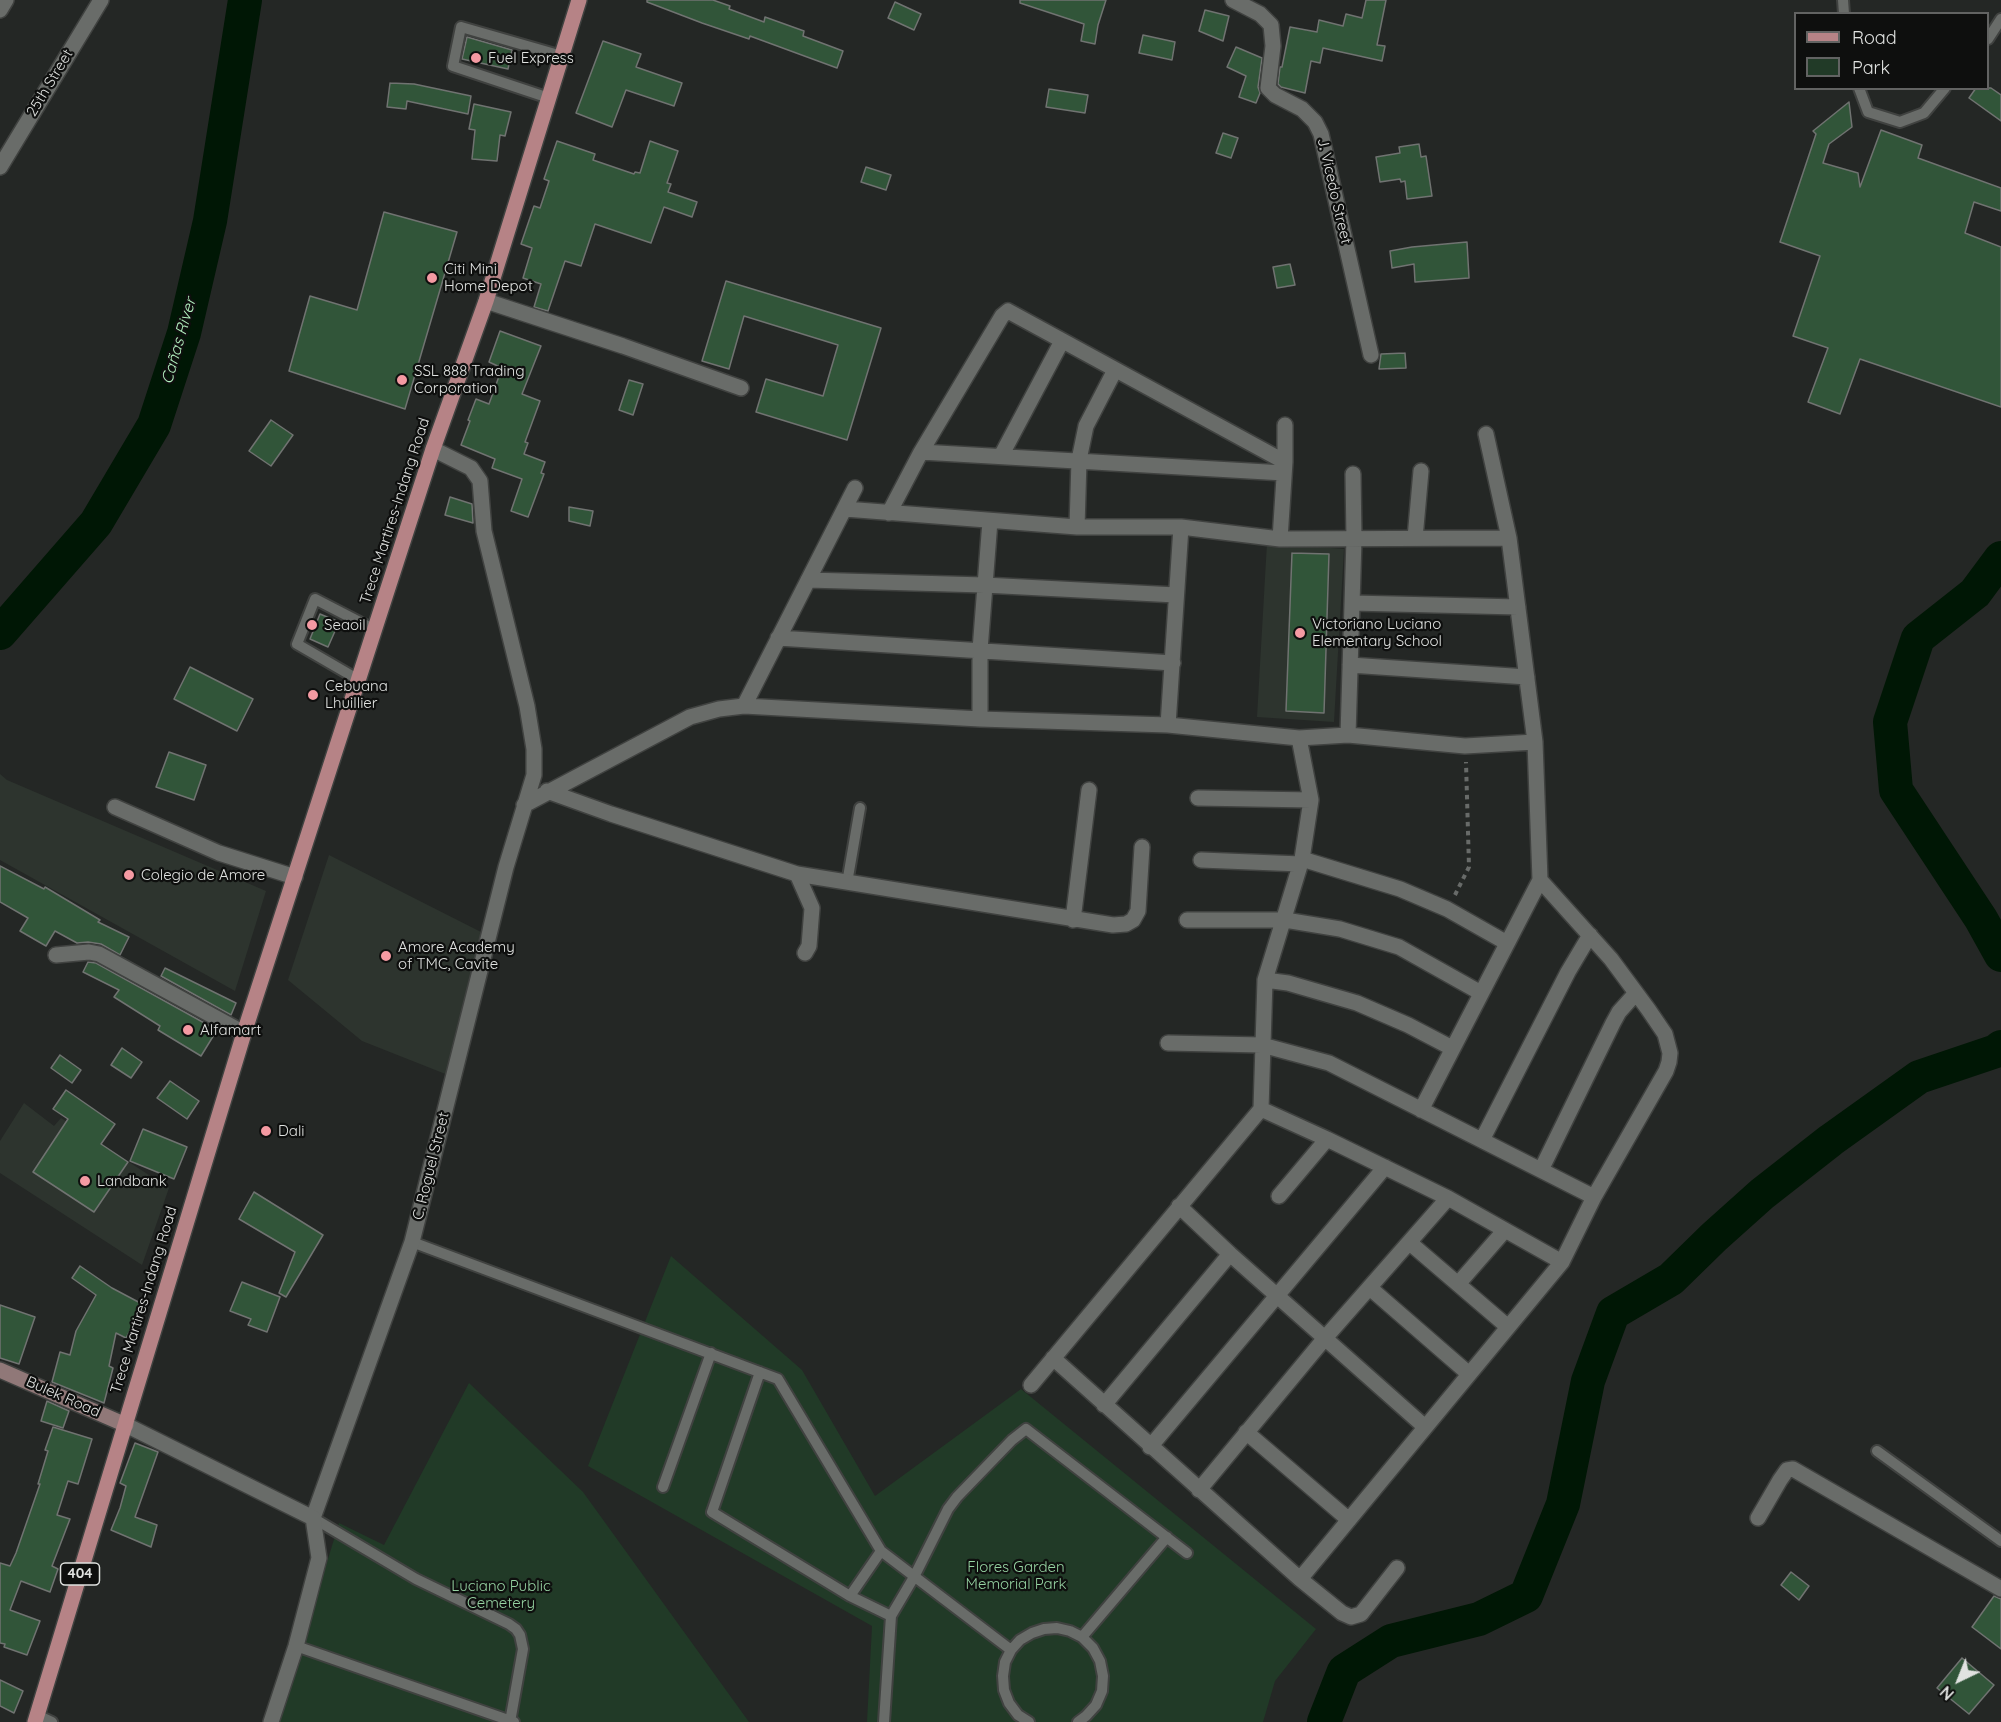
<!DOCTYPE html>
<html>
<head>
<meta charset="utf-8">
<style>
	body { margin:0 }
	#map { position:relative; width:2001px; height:1722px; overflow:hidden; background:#242725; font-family:Quicksand,sans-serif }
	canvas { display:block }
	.legend { position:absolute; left:1794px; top:12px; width:195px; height:78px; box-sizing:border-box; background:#0e0f0e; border:2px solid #626362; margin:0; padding:8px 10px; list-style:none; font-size:18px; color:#e0e2e0 }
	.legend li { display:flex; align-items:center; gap:12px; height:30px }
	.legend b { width:30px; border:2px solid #626362 }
	.north { position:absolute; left:1929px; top:1650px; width:60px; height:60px; -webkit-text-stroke:4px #0e0f0e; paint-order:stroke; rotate:223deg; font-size:16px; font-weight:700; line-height:24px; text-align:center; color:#e0e2e0 }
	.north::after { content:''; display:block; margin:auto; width:21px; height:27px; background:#e0e2e0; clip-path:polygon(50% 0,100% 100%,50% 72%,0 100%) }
</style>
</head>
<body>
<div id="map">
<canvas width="2001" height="1722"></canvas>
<ul class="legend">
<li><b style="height:8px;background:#b68386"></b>Road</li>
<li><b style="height:16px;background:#213a27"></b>Park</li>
</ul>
<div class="north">N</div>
</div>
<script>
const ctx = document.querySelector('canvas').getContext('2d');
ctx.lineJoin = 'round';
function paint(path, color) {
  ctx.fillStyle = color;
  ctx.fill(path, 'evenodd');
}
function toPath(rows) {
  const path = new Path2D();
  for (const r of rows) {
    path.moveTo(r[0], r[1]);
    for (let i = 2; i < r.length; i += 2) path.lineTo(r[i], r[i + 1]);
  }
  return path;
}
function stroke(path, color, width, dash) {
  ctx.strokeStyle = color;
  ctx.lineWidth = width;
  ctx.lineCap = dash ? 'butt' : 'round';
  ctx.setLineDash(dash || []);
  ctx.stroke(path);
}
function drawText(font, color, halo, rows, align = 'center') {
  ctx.font = font + ' Quicksand,sans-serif';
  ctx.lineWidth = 4.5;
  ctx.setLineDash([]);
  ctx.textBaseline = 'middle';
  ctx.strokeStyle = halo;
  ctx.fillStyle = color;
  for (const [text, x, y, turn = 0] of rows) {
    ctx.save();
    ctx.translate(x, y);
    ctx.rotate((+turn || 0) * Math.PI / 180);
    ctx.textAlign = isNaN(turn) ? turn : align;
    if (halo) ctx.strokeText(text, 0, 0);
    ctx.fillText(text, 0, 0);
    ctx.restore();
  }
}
const built = toPath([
	[1267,543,1344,549,1334,722,1257,717],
	[0,774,7,780,266,891,235,991,0,860],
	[329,855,481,932,448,1075,362,1041,288,980],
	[24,1103,54,1126,61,1118,169,1188,142,1265,0,1173,0,1141]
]);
const green = toPath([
	[671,1256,802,1370,875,1496,1021,1389,1316,1629,1275,1681,1263,1722,867,1722,872,1626,588,1466],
	[469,1383,583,1492,749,1722,278,1722,339,1523,384,1545]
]);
const river = toPath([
	[2001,558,1975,593,1918,638,1890,722,1896,790,1981,919,2001,955],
	[0,633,96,523,154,425,184,333,210,221,245,0],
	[1324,1722,1344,1671,1391,1641,1479,1619,1526,1596,1563,1504,1588,1381,1613,1313,1671,1279,1714,1237,1762,1194,1831,1140,1919,1077,1996,1051,2001,1047]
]);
const building = toPath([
	[647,0,713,0,730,6,729,9,764,22,765,17,804,31,803,36,843,51,837,68,750,36,749,39,702,23,647,2,647,0],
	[1020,0,1106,0,1098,25,1095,44,1081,41,1084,24,1020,3,1020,0],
	[1366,0,1386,0,1377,45,1385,46,1382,61,1323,48,1320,63,1311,61,1305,93,1281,87,1278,84,1280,67,1282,67,1290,27,1317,32,1319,20,1343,26,1346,14,1362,18,1366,0],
	[895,2,921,14,914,30,888,18,895,2],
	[1205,10,1229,16,1223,41,1199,31,1205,10],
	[1143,35,1175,42,1172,60,1139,53,1143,35],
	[467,37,512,50,508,69,462,59,467,37],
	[603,41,641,54,636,67,682,83,674,106,626,90,612,127,576,113,603,41],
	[1236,47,1262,58,1258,87,1260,93,1256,103,1239,97,1246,76,1227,67,1236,47],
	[390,83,414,84,471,96,468,114,407,101,406,109,387,107,390,83],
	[1976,88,1991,88,2001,95,2001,121,1969,98,1976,88],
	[1049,89,1088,95,1085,113,1046,107,1049,89],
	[1849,102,1852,127,1829,144,1823,163,1858,173,1860,187,1881,130,1922,145,1918,158,2001,188,2001,211,1974,202,1965,233,2001,247,2001,407,1860,359,1840,414,1808,402,1828,348,1793,336,1820,256,1780,242,1816,134,1813,131,1849,102],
	[474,104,511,112,505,136,500,135,497,161,472,159,475,130,469,129,474,104],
	[1223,133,1238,138,1231,158,1216,153,1223,133],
	[557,141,595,154,593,160,634,174,635,172,640,173,650,141,678,151,667,183,671,184,668,192,697,202,692,217,664,207,651,243,595,224,581,266,565,261,548,311,534,307,541,284,523,278,532,248,521,244,534,206,540,208,549,181,544,179,557,141],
	[1419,144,1421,157,1426,156,1432,196,1407,199,1405,181,1401,182,1400,179,1380,182,1376,157,1400,153,1399,147,1419,144],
	[866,167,891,175,886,190,861,182,866,167],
	[384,212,457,232,405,409,289,371,310,296,357,310,384,212],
	[1467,242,1469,278,1415,282,1414,264,1392,268,1390,251,1412,247,1467,242],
	[1290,264,1295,285,1277,288,1273,267,1290,264],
	[726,281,881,328,847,440,756,412,766,379,823,396,838,345,744,316,729,369,702,361,726,281],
	[500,331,541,346,522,394,540,401,525,442,528,443,524,454,545,462,541,473,544,474,528,517,511,511,522,479,492,468,495,459,461,445,470,421,468,420,476,399,489,404,502,368,489,362,500,331],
	[1405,353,1406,368,1379,369,1381,354,1405,353],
	[629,380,643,384,633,415,619,410,629,380],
	[271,420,293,435,271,466,249,451,271,420],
	[450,497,472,504,473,523,445,515,450,497],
	[569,507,593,511,590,526,569,521,569,507],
	[1292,553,1329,554,1324,713,1286,711,1292,553],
	[320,614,339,622,328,647,310,639,320,614],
	[190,667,253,699,237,731,174,699,190,667],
	[169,752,206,765,194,800,156,787,169,752],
	[0,866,44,889,45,887,100,920,98,922,129,937,120,955,101,944,88,942,77,943,55,931,46,946,20,931,28,918,0,902,0,866],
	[88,962,96,963,217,1030,201,1056,158,1030,160,1026,114,997,119,990,83,972,88,962],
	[165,968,236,1003,231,1015,161,976,165,968],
	[122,1048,142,1062,131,1078,111,1065,122,1048],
	[60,1055,81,1070,72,1083,51,1068,60,1055],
	[170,1081,199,1101,187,1119,157,1098,170,1081],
	[66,1090,115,1124,101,1144,128,1162,94,1212,33,1172,68,1119,53,1109,66,1090],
	[143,1129,187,1147,174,1179,130,1161,143,1129],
	[254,1192,323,1235,286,1297,279,1293,295,1252,239,1219,254,1192],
	[80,1266,112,1288,144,1305,126,1338,116,1333,109,1366,113,1368,104,1403,52,1382,60,1352,70,1355,76,1331,96,1295,72,1278,80,1266],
	[242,1282,280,1297,267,1332,248,1325,251,1319,230,1311,242,1282],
	[0,1305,35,1317,19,1364,0,1358,0,1305],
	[47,1401,69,1411,63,1428,41,1421,47,1401],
	[53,1427,92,1439,78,1484,68,1481,57,1515,70,1519,52,1566,58,1569,50,1592,21,1581,10,1610,40,1621,27,1655,4,1647,5,1644,0,1643,0,1563,10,1566,16,1553,40,1484,38,1484,48,1451,45,1450,53,1427],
	[135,1443,158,1452,135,1517,157,1525,151,1547,111,1530,120,1508,126,1486,120,1483,135,1443],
	[1791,1572,1809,1586,1799,1600,1781,1585,1791,1572],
	[1994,1596,2001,1599,2001,1649,1972,1627,1994,1596],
	[1962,1658,1994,1685,1969,1714,1937,1688,1962,1658],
	[0,1680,23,1691,14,1713,0,1706,0,1680]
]);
const path = toPath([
	[1455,895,1469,867,1466,762]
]);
const service = toPath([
	[1843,0,1844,14],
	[1988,39,2001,19],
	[1859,88,1868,112,1900,122,1924,113,1945,88],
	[549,98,453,66,461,27,562,56],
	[359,680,297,644,315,599,375,630],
	[847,883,860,808],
	[412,1242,778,1379,881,1551,1011,1650],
	[760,1372,712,1512,850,1596,891,1616],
	[1877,1451,2001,1541],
	[663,1487,711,1353],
	[313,1518,416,1579,509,1624,516,1629,520,1635,523,1649,510,1722],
	[850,1596,881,1551],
	[1082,1637,1167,1537],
	[296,1646,514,1722],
	[37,1715,52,1722],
	[884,1722,891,1616,914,1577,948,1509,957,1497,1012,1440,1026,1429,1187,1553],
	[1029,1722,1018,1715,1009,1703,1004,1690,1003,1676,1005,1662,1011,1650,1020,1640,1032,1633,1044,1629,1057,1628,1070,1631,1082,1637,1093,1648,1100,1661,1103,1676,1102,1691,1096,1705,1086,1716,1078,1722]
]);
const minor = toPath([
	[1233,0,1260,14,1271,25,1273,46,1268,88,1275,95,1302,109,1315,122,1321,134,1371,355],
	[0,10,6,0],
	[0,167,101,0],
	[486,301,623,346,741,388],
	[921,452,1284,473],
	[1001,456,1062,341],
	[845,509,1077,527,1181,527,1280,539,1509,538],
	[889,513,921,452,1002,316,1008,311,1285,462],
	[1077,527,1079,460,1086,426,1115,370],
	[1415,538,1421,471],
	[1280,539,1285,462,1285,425],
	[808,580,984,585,1176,595],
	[1352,603,1518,607],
	[778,638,1173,663],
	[1350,665,1527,677],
	[744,706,855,488],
	[980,719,980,650,990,521],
	[1168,725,1181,527],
	[1348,735,1354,539,1353,474],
	[547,791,611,814,797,874,1113,925,1126,924,1133,920,1138,911,1142,847],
	[1198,798,1311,800],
	[524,805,690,717,719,709,744,706,980,719,1168,725,1299,738,1348,735,1465,746,1535,742],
	[115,807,219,853,295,877],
	[1302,859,1400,889,1447,909,1507,943],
	[1201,860,1301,864],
	[797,874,812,908,809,946,805,953],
	[1073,920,1089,790],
	[1187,920,1285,920,1340,929,1399,947,1481,993],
	[56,955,89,952,99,954,244,1033],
	[1265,980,1288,983,1357,1003,1408,1025,1452,1048],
	[1168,1043,1262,1045,1329,1063,1594,1197],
	[1261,1109,1327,1139,1448,1198,1562,1262],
	[1421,1110,1540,880],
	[1482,1140,1568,972,1590,935],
	[1541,1170,1613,1023,1619,1012,1636,993],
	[1279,1196,1327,1139],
	[1179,1206,1230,1254,1425,1427],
	[1410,1243,1508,1327],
	[1458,1284,1505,1230],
	[1370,1288,1469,1374],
	[1053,1358,1300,1579,1342,1613,1351,1617,1361,1614,1397,1568],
	[1031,1385,1261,1109,1265,980,1302,859,1311,800,1299,738],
	[1104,1405,1230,1254],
	[1246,1432,1349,1520],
	[1150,1447,1385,1167],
	[1199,1490,1325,1338,1448,1198],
	[313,1518,412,1242,506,867,534,775,534,749,527,706,484,531,480,481,471,468,433,449],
	[1758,1518,1780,1480,1787,1470,1793,1469,2001,1589],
	[1300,1579,1562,1262,1594,1197,1666,1071,1669,1062,1670,1053,1665,1034,1648,1009,1611,959,1540,880,1535,742,1509,538,1486,434]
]);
const tertiary = toPath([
	[126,1425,313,1518,319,1558,296,1646,271,1722]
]);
const secondary = toPath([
	[0,1370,126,1425]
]);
const primary = toPath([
	[35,1722,244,1033,433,449,486,301,579,0]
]);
const markers = [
	[476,58,6,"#f49aa2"],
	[432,278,6,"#f49aa2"],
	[402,380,6,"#f49aa2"],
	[312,625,6,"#f49aa2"],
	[1300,633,6,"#f49aa2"],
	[313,695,6,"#f49aa2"],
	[129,875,6,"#f49aa2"],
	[386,956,6,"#f49aa2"],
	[188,1030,6,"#f49aa2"],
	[266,1131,6,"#f49aa2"],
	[85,1181,6,"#f49aa2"]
];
const shields = [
	[80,1574,39]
];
const shieldNames = [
	["404",80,1574]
];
const poiNames = [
	["Fuel Express",488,58],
	["Citi Mini",444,269],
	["Home Depot",444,286],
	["SSL 888 Trading",414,371],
	["Corporation",414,388],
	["Victoriano Luciano",1312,624],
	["Elementary School",1312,641],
	["Seaoil",324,625],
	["Cebuana",325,686],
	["Lhuillier",325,703],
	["Colegio de Amore",141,875],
	["Amore Academy",398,947],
	["of TMC, Cavite",398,964],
	["Alfamart",200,1030],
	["Dali",278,1131],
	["Landbank",97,1181]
];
const streetNames = [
	["25th Street",50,83,-59],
	["J. Vicedo Street",1334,191,77],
	["Trece Martires-Indang Road",395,511,-72],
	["C. Roguel Street",431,1166,-76],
	["Trece Martires-Indang Road",144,1300,-73],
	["Bulek Road",63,1397,24]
];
const parkNames = [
	["Flores Garden",1016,1567],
	["Memorial Park",1016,1584],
	["Luciano Public",501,1586],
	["Cemetery",501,1603]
];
const waterNames = [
	["Cañas River",179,341,-74]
];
paint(built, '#2d342e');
paint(green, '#213a27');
stroke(river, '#001705', 34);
paint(building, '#315539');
stroke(building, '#707371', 1.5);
stroke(service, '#404240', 14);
stroke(minor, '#404240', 18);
stroke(tertiary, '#404240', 18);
stroke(secondary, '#404240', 18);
stroke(primary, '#404240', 18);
stroke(path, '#686b69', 4, [4.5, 4.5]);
stroke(service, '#696c69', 10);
stroke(minor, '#696c69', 15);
stroke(tertiary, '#696c69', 15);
stroke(secondary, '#907878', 15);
stroke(primary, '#b68386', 15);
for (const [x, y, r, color] of markers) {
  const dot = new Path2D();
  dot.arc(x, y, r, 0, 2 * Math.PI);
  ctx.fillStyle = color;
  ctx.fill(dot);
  stroke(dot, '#0e0f0e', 2);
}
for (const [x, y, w] of shields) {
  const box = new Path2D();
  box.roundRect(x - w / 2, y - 11, w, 22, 4.5);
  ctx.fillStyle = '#0e0f0e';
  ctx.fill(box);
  stroke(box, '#e0e2e0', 1.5);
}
drawText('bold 14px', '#e0e2e0', null, shieldNames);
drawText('15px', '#e0e2e0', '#0e0f0e', poiNames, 'left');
drawText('15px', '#e0e2e0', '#0e0f0e', streetNames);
drawText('15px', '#96d3a2', '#0e0f0e', parkNames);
drawText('italic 16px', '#b4f2c0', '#0e0f0e', waterNames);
</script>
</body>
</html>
